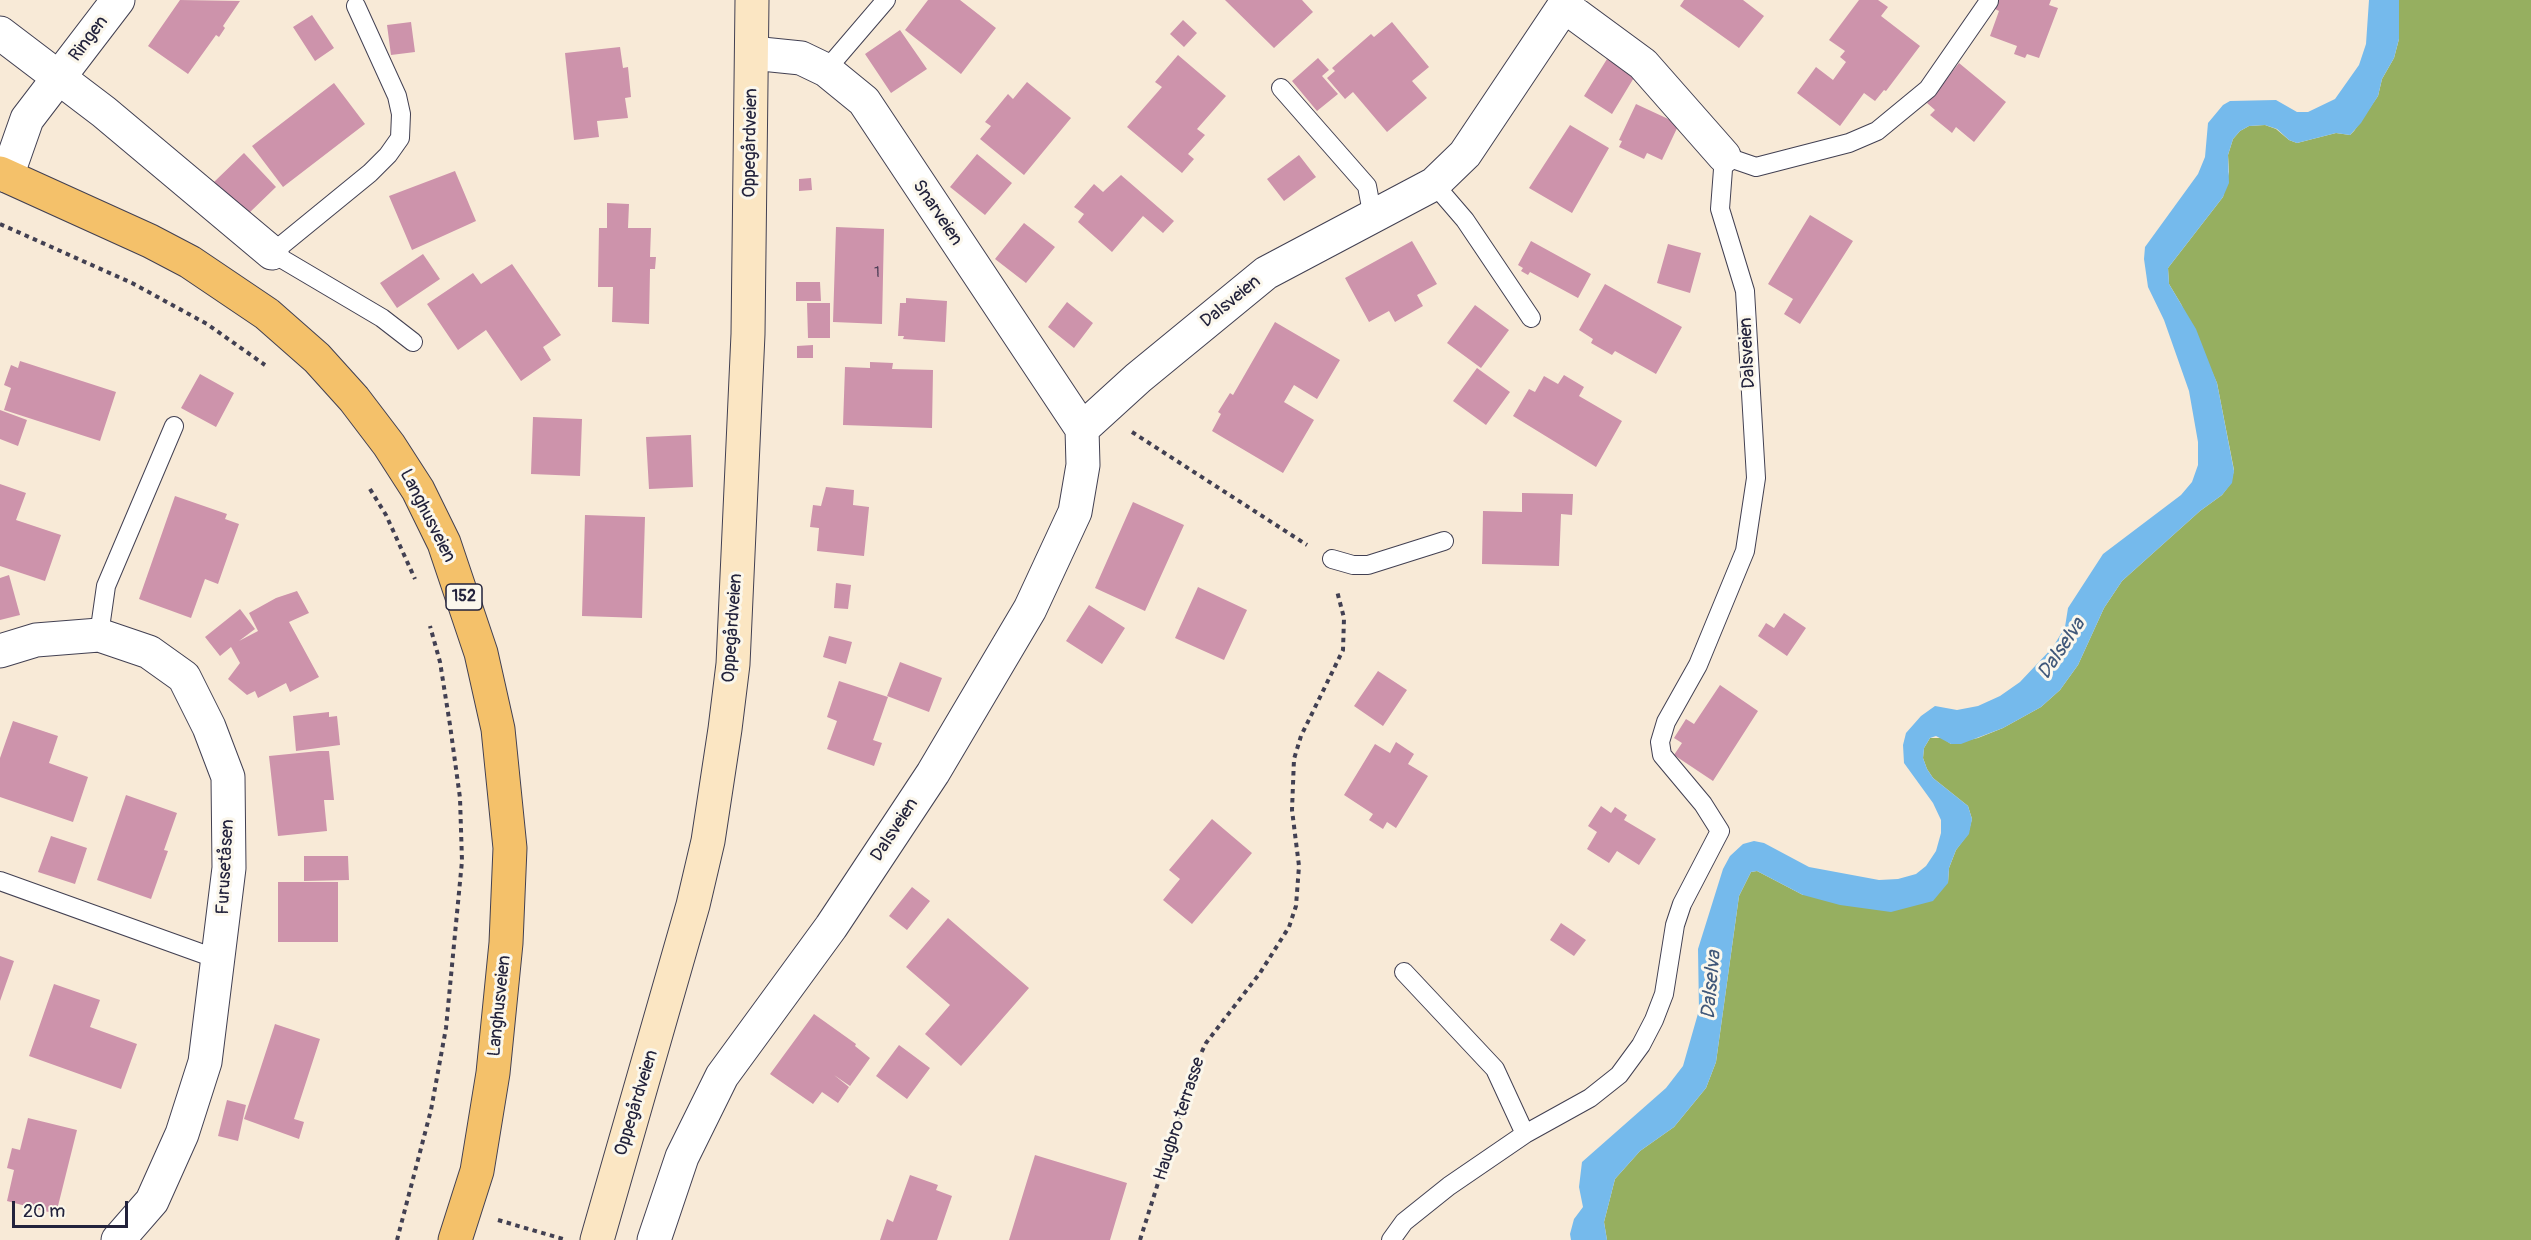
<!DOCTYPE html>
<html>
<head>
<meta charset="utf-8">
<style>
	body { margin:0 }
	#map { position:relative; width:2531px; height:1240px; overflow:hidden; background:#f8ead7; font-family:Pangolin,sans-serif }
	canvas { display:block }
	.scale { position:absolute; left:12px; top:1201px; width:116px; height:27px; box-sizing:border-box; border:3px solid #22223b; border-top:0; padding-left:8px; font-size:18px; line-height:21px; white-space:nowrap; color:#22223b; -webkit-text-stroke:4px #fbf7ec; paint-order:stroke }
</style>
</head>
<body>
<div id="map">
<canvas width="2531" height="1240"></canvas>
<div class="scale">20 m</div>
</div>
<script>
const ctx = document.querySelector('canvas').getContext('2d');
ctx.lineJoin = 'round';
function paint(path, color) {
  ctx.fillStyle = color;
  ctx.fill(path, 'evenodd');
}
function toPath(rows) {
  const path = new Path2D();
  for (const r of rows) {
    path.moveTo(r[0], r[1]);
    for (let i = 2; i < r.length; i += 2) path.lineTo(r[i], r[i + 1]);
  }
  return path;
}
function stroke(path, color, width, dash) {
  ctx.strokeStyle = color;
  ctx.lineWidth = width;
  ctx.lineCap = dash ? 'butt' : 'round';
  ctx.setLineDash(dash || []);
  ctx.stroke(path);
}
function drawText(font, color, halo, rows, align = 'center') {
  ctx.font = font + ' Pangolin,sans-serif';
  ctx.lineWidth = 6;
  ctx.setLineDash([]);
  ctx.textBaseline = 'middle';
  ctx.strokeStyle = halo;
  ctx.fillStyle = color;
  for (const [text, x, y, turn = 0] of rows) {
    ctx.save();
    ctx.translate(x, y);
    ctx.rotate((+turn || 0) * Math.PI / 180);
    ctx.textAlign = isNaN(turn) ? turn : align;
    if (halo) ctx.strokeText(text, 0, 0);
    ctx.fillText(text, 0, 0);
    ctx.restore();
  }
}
const forest = toPath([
	[2399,0,2531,0,2531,1240,1607,1240,1604,1222,1615,1179,1640,1151,1674,1127,1706,1088,1716,1062,1739,896,1751,872,1757,871,1803,895,1948,883,1949,868,1956,850,1968,834,1972,819,1968,806,1933,778,1927,769,1923,758,1924,748,1930,738,1942,738,1951,744,1978,738,2003,728,2041,707,2060,690,2078,665,2104,608,2122,581,2200,511,2222,495,2231,483,2234,470,2217,383,2181,304,2169,284,2168,268,2223,197,2229,172,2228,155,2233,139,2240,131,2249,126,2265,125,2276,129,2289,140,2297,143,2336,133,2350,135,2354,131,2378,96,2382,79,2394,58,2399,39]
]);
const water = toPath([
	[2369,0,2399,0,2399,39,2394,58,2382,79,2378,96,2361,123,2350,135,2336,133,2297,143,2289,140,2277,129,2265,125,2249,126,2240,131,2233,139,2228,155,2229,183,2223,197,2168,268,2169,284,2196,329,2217,383,2234,471,2232,483,2222,495,2200,511,2122,581,2104,608,2078,665,2060,690,2041,707,2003,728,1961,744,1951,744,1936,736,1930,738,1924,748,1923,758,1927,769,1933,778,1968,806,1972,819,1969,834,1956,850,1949,868,1948,883,1933,901,1891,912,1840,905,1803,895,1757,871,1751,872,1739,896,1716,1062,1706,1088,1674,1127,1640,1151,1615,1179,1604,1222,1607,1240,1571,1240,1570,1234,1574,1219,1583,1207,1579,1187,1582,1162,1666,1088,1683,1066,1699,1010,1698,949,1723,869,1730,856,1743,844,1754,841,1764,843,1809,867,1879,880,1898,879,1916,874,1926,866,1936,851,1941,833,1941,820,1933,803,1904,763,1903,745,1906,733,1921,716,1935,706,1957,710,1978,706,2000,696,2020,682,2053,647,2065,627,2068,608,2103,554,2181,495,2192,482,2198,465,2198,442,2189,391,2164,320,2148,287,2144,259,2145,247,2198,174,2205,157,2208,123,2223,105,2230,101,2276,100,2297,112,2308,112,2335,99,2359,65,2366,44]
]);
const building = toPath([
	[180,0,240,1,223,26,225,28,219,37,216,35,188,74,148,46],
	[928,0,960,0,996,28,961,74,905,30],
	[1225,0,1302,0,1313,12,1274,48],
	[1684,0,1743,0,1764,16,1739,48,1680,6],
	[1859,0,1878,0,1888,7,1881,16,1920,46,1886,91,1884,90,1875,101,1864,93,1840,126,1797,93,1816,67,1833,80,1846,62,1840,57,1845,51,1829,40],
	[1998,0,2051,0,2049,5,2058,8,2039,58,2027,54,2025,58,2014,54,2017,46,1990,36,1999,11,1995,9],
	[312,15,334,48,315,61,293,27],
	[1183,20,1197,33,1184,47,1170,34],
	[411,22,415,52,391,55,387,25],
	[1392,22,1429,67,1412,81,1427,98,1387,132,1353,92,1345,99,1327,78,1335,71,1332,68,1371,34,1374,37],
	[900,30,927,69,891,93,865,54],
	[620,47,623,68,628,67,631,97,625,98,628,118,597,121,599,137,574,140,565,53],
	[1178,55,1226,96,1197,129,1205,135,1188,154,1194,159,1182,173,1127,127,1162,87,1155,82],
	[1318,58,1329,70,1322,76,1338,94,1317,111,1292,81],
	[1607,59,1635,76,1612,114,1584,96],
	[1959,63,2006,102,1974,142,1956,127,1952,133,1930,115,1935,110,1927,103],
	[1027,82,1071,118,1024,175,980,139,991,126,985,122,1008,94,1013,99],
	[334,83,365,124,283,187,252,146],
	[1636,104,1679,124,1662,160,1647,153,1644,159,1619,147,1622,141,1619,140],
	[1570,125,1609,148,1572,213,1529,188],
	[244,153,276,187,247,215,214,182],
	[977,154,1012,183,985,215,950,187],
	[1299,155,1316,177,1284,201,1267,179],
	[455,171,476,221,412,250,389,196],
	[1121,175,1174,221,1163,233,1143,216,1112,252,1078,222,1084,214,1074,207,1094,184,1103,192],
	[811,178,812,190,799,191,799,179],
	[607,203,629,204,628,228,651,228,650,257,656,257,655,269,650,269,649,324,612,322,613,287,598,287,599,228,607,228],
	[1810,215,1853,241,1800,324,1784,314,1793,299,1768,284],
	[1024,223,1055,247,1026,283,995,259],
	[836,227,884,229,882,324,833,322],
	[1412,241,1437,284,1417,295,1423,306,1395,322,1389,311,1369,322,1345,278],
	[1531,241,1591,274,1578,298,1530,272,1528,275,1521,271,1523,268,1518,265],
	[1668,244,1701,253,1690,293,1657,283],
	[423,254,440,279,397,308,380,283],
	[512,264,561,335,543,347,551,360,521,381,486,330,458,350,427,304,473,273,481,284],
	[796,282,820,282,821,301,796,301],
	[1605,284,1682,327,1656,374,1615,351,1612,355,1591,343,1593,339,1579,330],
	[906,298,947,301,945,342,903,339,904,336,898,336,900,303,906,303],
	[1067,302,1093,323,1074,348,1048,327],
	[807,303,830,303,830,338,808,338],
	[1475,305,1509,330,1481,368,1447,343],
	[1275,322,1340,360,1317,399,1294,385,1284,402,1314,420,1283,473,1212,431,1221,414,1218,412,1230,393,1233,395],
	[813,345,813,358,797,358,797,346],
	[20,361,116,392,100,441,4,410,11,388,4,385,11,365,18,368],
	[870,362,893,363,892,369,933,370,932,428,843,425,845,367,870,368],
	[1477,368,1510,392,1486,425,1453,401],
	[200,374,234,393,216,427,181,408],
	[1564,375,1584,387,1579,396,1622,421,1596,467,1513,416,1529,389,1535,392,1544,376,1558,384],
	[0,410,27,420,18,446,0,439],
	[533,417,582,419,580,476,531,474],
	[691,435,693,487,649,489,646,437],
	[0,484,26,493,16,520,61,535,45,581,0,566],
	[826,487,854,490,853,505,869,507,864,556,817,551,819,528,810,527,813,505,821,506],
	[1522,493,1573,494,1572,515,1561,514,1559,566,1482,564,1483,511,1522,512],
	[175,496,227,514,225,519,239,524,218,584,205,579,191,618,139,599],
	[1133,502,1184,525,1145,611,1095,588],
	[585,515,645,517,642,618,582,616],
	[9,575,20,615,0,620,0,578],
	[836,583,851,585,848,609,834,608],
	[1198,587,1247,610,1224,660,1175,638],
	[297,591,309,613,289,622,319,677,290,692,286,683,258,698,255,691,247,695,228,679,240,663,231,647,220,656,205,637,240,609,255,629,239,641,258,631,249,613,276,598],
	[1089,605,1125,628,1102,664,1066,641],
	[1784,613,1806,628,1787,656,1758,636,1766,623,1774,628],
	[829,636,852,642,846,664,823,657],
	[900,662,942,678,929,712,887,696],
	[1378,671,1407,690,1383,726,1354,706],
	[839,681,888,697,873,740,882,743,874,766,827,749,837,721,827,717],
	[1720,685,1758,711,1713,781,1674,755,1682,743,1674,738,1686,719,1694,724],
	[329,712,329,717,337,716,340,745,296,751,293,716],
	[13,721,58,736,49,763,88,777,73,822,0,797,0,758],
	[1396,742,1414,754,1408,764,1428,776,1396,828,1387,822,1383,829,1369,820,1373,814,1344,795,1375,744,1390,753],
	[319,751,329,751,334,800,324,800,327,831,278,836,269,756],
	[126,795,177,813,164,850,168,851,151,899,97,880],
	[1601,806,1611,813,1615,807,1627,815,1624,820,1656,839,1639,865,1617,851,1609,863,1587,849,1597,832,1588,826],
	[1212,819,1252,853,1192,924,1163,900,1180,879,1169,870],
	[51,836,87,848,75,884,38,872],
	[304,856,348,856,349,880,304,881],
	[278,882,338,882,338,942,278,942],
	[912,887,930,901,907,930,889,916],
	[948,918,1029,988,961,1066,925,1034,950,1005,906,967],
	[1561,923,1586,940,1574,956,1550,940],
	[0,956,14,961,0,1001],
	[54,984,100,1000,90,1027,137,1044,121,1089,29,1056],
	[814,1014,856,1044,855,1046,870,1058,850,1086,834,1075,849,1087,838,1103,822,1092,813,1104,770,1074],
	[275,1024,320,1039,294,1119,304,1122,299,1139,244,1119],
	[899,1045,930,1068,907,1099,876,1076],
	[227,1100,246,1105,238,1141,218,1136],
	[28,1118,77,1130,56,1214,7,1201,14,1170,7,1168,12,1148,20,1150],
	[1035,1155,1127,1183,1110,1240,1009,1240],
	[910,1175,938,1185,936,1190,952,1196,937,1240,880,1240,887,1219,893,1222]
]);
const path = toPath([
	[0,224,132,283,207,324,265,365],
	[1132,432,1307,545],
	[370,489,386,515,415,579],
	[498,1220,563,1239],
	[397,1240,431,1110,446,1028,462,861,460,798,450,725,440,662,430,626],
	[1140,1240,1195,1066,1206,1043,1260,973,1289,927,1296,906,1299,866,1292,810,1294,759,1301,736,1343,650,1344,618,1337,591]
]);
const lane = toPath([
	[356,6,397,96,401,114,400,138,388,155,370,173,272,253,382,318,413,342],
	[826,70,886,0],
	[1281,88,1367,186,1373,218],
	[1434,184,1465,220,1531,318],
	[1332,559,1353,565,1368,565,1444,541],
	[99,635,106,586,174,426],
	[0,881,220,960],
	[1404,972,1495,1069,1525,1134],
	[1391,1240,1404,1222,1449,1186,1525,1134,1590,1098,1619,1075,1641,1045,1654,1020,1664,994,1675,925,1682,904,1720,831,1703,804,1662,755,1660,742,1666,722,1698,665,1745,551,1756,478,1745,291,1720,209,1724,156,1756,167,1849,143,1877,131,1928,89,1989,1]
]);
const street = toPath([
	[1564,6,1643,64,1724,156],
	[0,33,104,112,272,253],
	[752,53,801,58,826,70,864,101,1082,429],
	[7,176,27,119,118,0],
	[0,651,36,640,99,635,149,652,184,677,209,727,228,777,229,868,205,1062,182,1134,152,1201,118,1240],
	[654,1240,682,1157,722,1076,831,927,933,773,1030,609,1075,512,1083,465,1082,429,1138,378,1266,273,1434,184,1465,154,1568,0]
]);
const secondary = toPath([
	[597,1240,693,905,708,841,725,729,733,664,748,334,752,0]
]);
const primary = toPath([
	[0,173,150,241,190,262,267,314,317,358,354,399,389,445,418,490,444,543,481,653,498,729,510,848,506,943,493,1073,477,1171,455,1240]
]);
const numberNames = [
	["1",877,273]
];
const shields = [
	[464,597,36]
];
const shieldNames = [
	["152",464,597]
];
const streetNames = [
	["Ringen",89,39,-53],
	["Oppegårdveien",751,143,-89],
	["Snarveien",937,213,56],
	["Dalsveien",1231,302,-39],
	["Dalsveien",1748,353,-93],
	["Langhusveien",427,516,63],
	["Oppegårdveien",733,628,-86],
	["Dalsveien",895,830,-57],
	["Furusetåsen",226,867,-87],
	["Langhusveien",500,1006,-84],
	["Oppegårdveien",637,1103,-73],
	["Haugbro terrasse",1180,1119,-72]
];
const waterNames = [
	["Dalselva",2062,649,-56],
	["Dalselva",1712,985,-85]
];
paint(forest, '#96af60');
paint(water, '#75baec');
paint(building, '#cd93ab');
stroke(lane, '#424052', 20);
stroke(street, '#424052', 35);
stroke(secondary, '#424052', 35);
stroke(primary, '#424052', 35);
stroke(path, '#424052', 4, [4.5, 4.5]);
stroke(lane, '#fff', 18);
stroke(street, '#fff', 33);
stroke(secondary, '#fbe6c3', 33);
stroke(primary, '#f4c16a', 33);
drawText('15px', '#4d3e57', null, numberNames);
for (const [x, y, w] of shields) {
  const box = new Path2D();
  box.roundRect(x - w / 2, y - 13, w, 26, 4.5);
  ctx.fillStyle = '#fbf7ec';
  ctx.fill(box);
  stroke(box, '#22223b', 1.5);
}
drawText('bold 16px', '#22223b', null, shieldNames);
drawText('18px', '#22223b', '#fbf7ec', streetNames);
drawText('italic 20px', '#3f5779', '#fbf7ec', waterNames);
</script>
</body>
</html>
